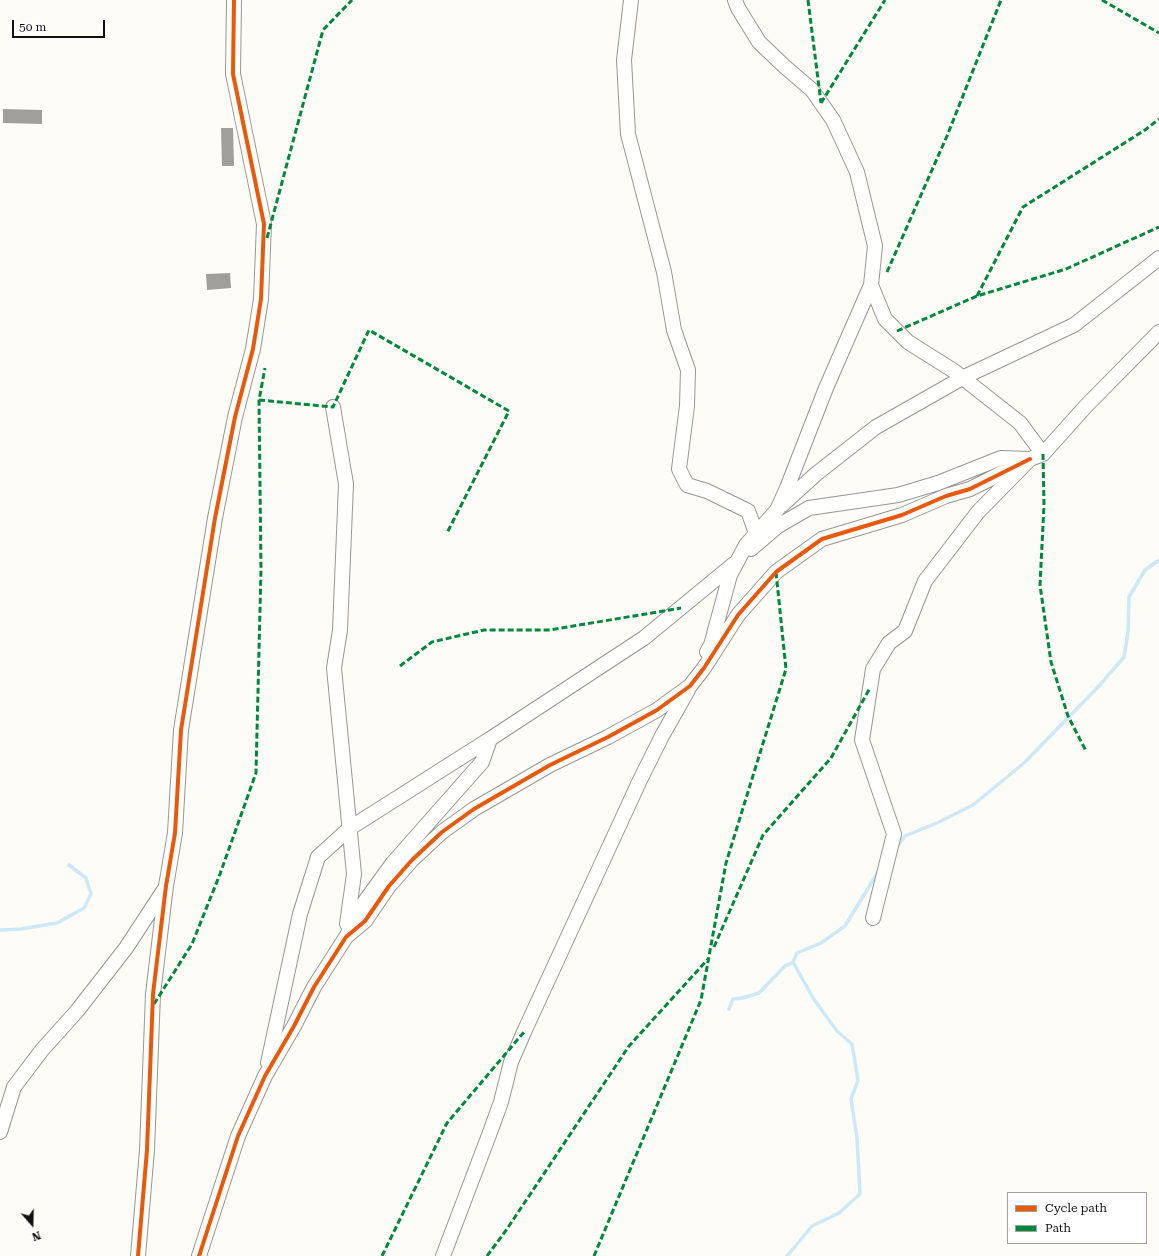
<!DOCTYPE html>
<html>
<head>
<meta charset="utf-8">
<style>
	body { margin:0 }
	#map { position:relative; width:1159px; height:1256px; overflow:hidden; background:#fdfcf7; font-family:"Roboto Serif",serif }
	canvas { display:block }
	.legend { position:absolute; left:1007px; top:1192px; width:140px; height:52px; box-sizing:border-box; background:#fff; border:1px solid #a0a0a0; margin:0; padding:5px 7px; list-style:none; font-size:12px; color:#111 }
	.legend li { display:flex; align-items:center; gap:8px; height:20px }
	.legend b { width:20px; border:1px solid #a0a0a0 }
	.north { position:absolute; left:12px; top:1204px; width:40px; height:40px; -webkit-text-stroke:3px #fff; paint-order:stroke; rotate:160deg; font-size:11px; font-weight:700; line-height:16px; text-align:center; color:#111 }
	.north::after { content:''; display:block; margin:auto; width:14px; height:18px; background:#111; clip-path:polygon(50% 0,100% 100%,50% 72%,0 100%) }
	.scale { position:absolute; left:12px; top:20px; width:93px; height:18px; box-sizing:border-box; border:2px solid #111; border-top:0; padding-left:5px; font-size:12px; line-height:14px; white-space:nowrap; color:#111; -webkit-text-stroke:3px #fff; paint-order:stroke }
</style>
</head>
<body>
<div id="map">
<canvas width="1159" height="1256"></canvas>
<ul class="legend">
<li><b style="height:5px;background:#e8590c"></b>Cycle path</li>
<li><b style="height:5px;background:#00873e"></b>Path</li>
</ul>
<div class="north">N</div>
<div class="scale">50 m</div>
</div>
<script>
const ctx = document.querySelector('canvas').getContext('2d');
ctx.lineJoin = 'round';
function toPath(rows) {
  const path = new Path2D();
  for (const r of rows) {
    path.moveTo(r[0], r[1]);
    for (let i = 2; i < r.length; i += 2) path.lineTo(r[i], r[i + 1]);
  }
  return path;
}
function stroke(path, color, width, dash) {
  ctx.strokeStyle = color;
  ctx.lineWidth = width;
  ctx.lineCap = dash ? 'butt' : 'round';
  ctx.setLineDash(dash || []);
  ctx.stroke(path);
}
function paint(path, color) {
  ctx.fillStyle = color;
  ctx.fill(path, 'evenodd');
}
const stream = toPath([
	[896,848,905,836,939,822,973,805,1024,763,1098,687,1124,657,1128,632,1129,597,1145,570,1159,560],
	[0,930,21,929,57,923,84,908,91,894,86,878,69,865],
	[729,1009,733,999,743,998,759,993,785,966,793,962],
	[787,1256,812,1226,839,1213,860,1194,857,1138,851,1099,858,1080,852,1044,837,1031,813,998,793,962,797,953,821,943,845,926,878,872]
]);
const building = toPath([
	[3,109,42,110,42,124,3,123],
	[221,128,233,128,234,166,222,166],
	[230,273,231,288,207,290,206,274]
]);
const minor = toPath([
	[631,0,624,60,628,134,664,272,674,330,688,370,687,406,679,469,687,485,707,491,748,511,756,533],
	[735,0,738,8,759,42,784,66,812,90,833,120,857,172,875,246,871,285,885,319,908,342,954,371,1020,423,1043,454],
	[333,407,346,484,340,630,334,668,354,874,347,924],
	[782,505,816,474,876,427,964,377,1074,325,1159,258],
	[751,549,778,526,809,508,898,495,938,483,1001,458,1029,459],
	[707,652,711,645,730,575,746,545,777,510,787,488,826,388,871,285],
	[873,918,894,834,862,740,873,669,889,643,905,631,925,581,978,512,1030,459,1043,454,1086,406,1159,332],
	[348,933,358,911,392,864,482,762,490,739,644,638,734,564],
	[268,1063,300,914,318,857,350,828,490,739],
	[0,1132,14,1087,42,1050,77,1011,126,948,164,890],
	[138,1256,147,1150,153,994,166,886,175,833,181,730,215,518,235,417,253,349,261,299,264,224,233,74,234,0],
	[199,1256,238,1136,265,1076,294,1026,314,987,346,937,365,921,389,886,412,860,442,832,474,809,550,765,608,737,657,710,690,686,704,668,738,615,776,572,822,539,902,515,946,496,970,489,1030,459],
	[443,1256,489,1135,501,1102,511,1062,524,1032,640,780,662,736,688,690]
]);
const quiet = toPath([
	[808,0,821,103],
	[1102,0,1159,33],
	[821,103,885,0],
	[267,238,323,30,352,0],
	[887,272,947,136,1001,0],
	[977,296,1023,207,1145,130,1159,119],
	[897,331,977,296,1066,269,1159,227],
	[259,400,333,407,369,330,509,411,447,533],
	[1043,454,1044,505,1040,585,1051,662,1068,716,1086,751],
	[400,666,432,642,484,630,550,630,681,608],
	[714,947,763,835,831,758,870,688],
	[154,1004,192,944,220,874,256,773,261,569,259,400,265,368],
	[382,1256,447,1123,524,1032],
	[487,1256,507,1229,629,1046,709,958],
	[594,1256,701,1000,726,863,786,669,776,572]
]);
const cycleway = toPath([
	[138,1256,147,1150,153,994,166,886,175,833,181,730,215,518,235,417,253,349,261,299,264,224,233,74,234,0],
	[199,1256,238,1136,265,1076,294,1026,314,987,346,937,365,921,389,886,412,860,442,832,474,809,550,765,608,737,657,710,690,686,704,668,738,615,776,572,822,539,902,515,946,496,970,489,1030,459]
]);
stroke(stream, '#cde8f7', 3.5);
paint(building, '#a19f9c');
stroke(minor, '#979795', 16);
stroke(minor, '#fffffe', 14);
stroke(quiet, '#00873e', 3, [6, 3]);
stroke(cycleway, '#e8590c', 4);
</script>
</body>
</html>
